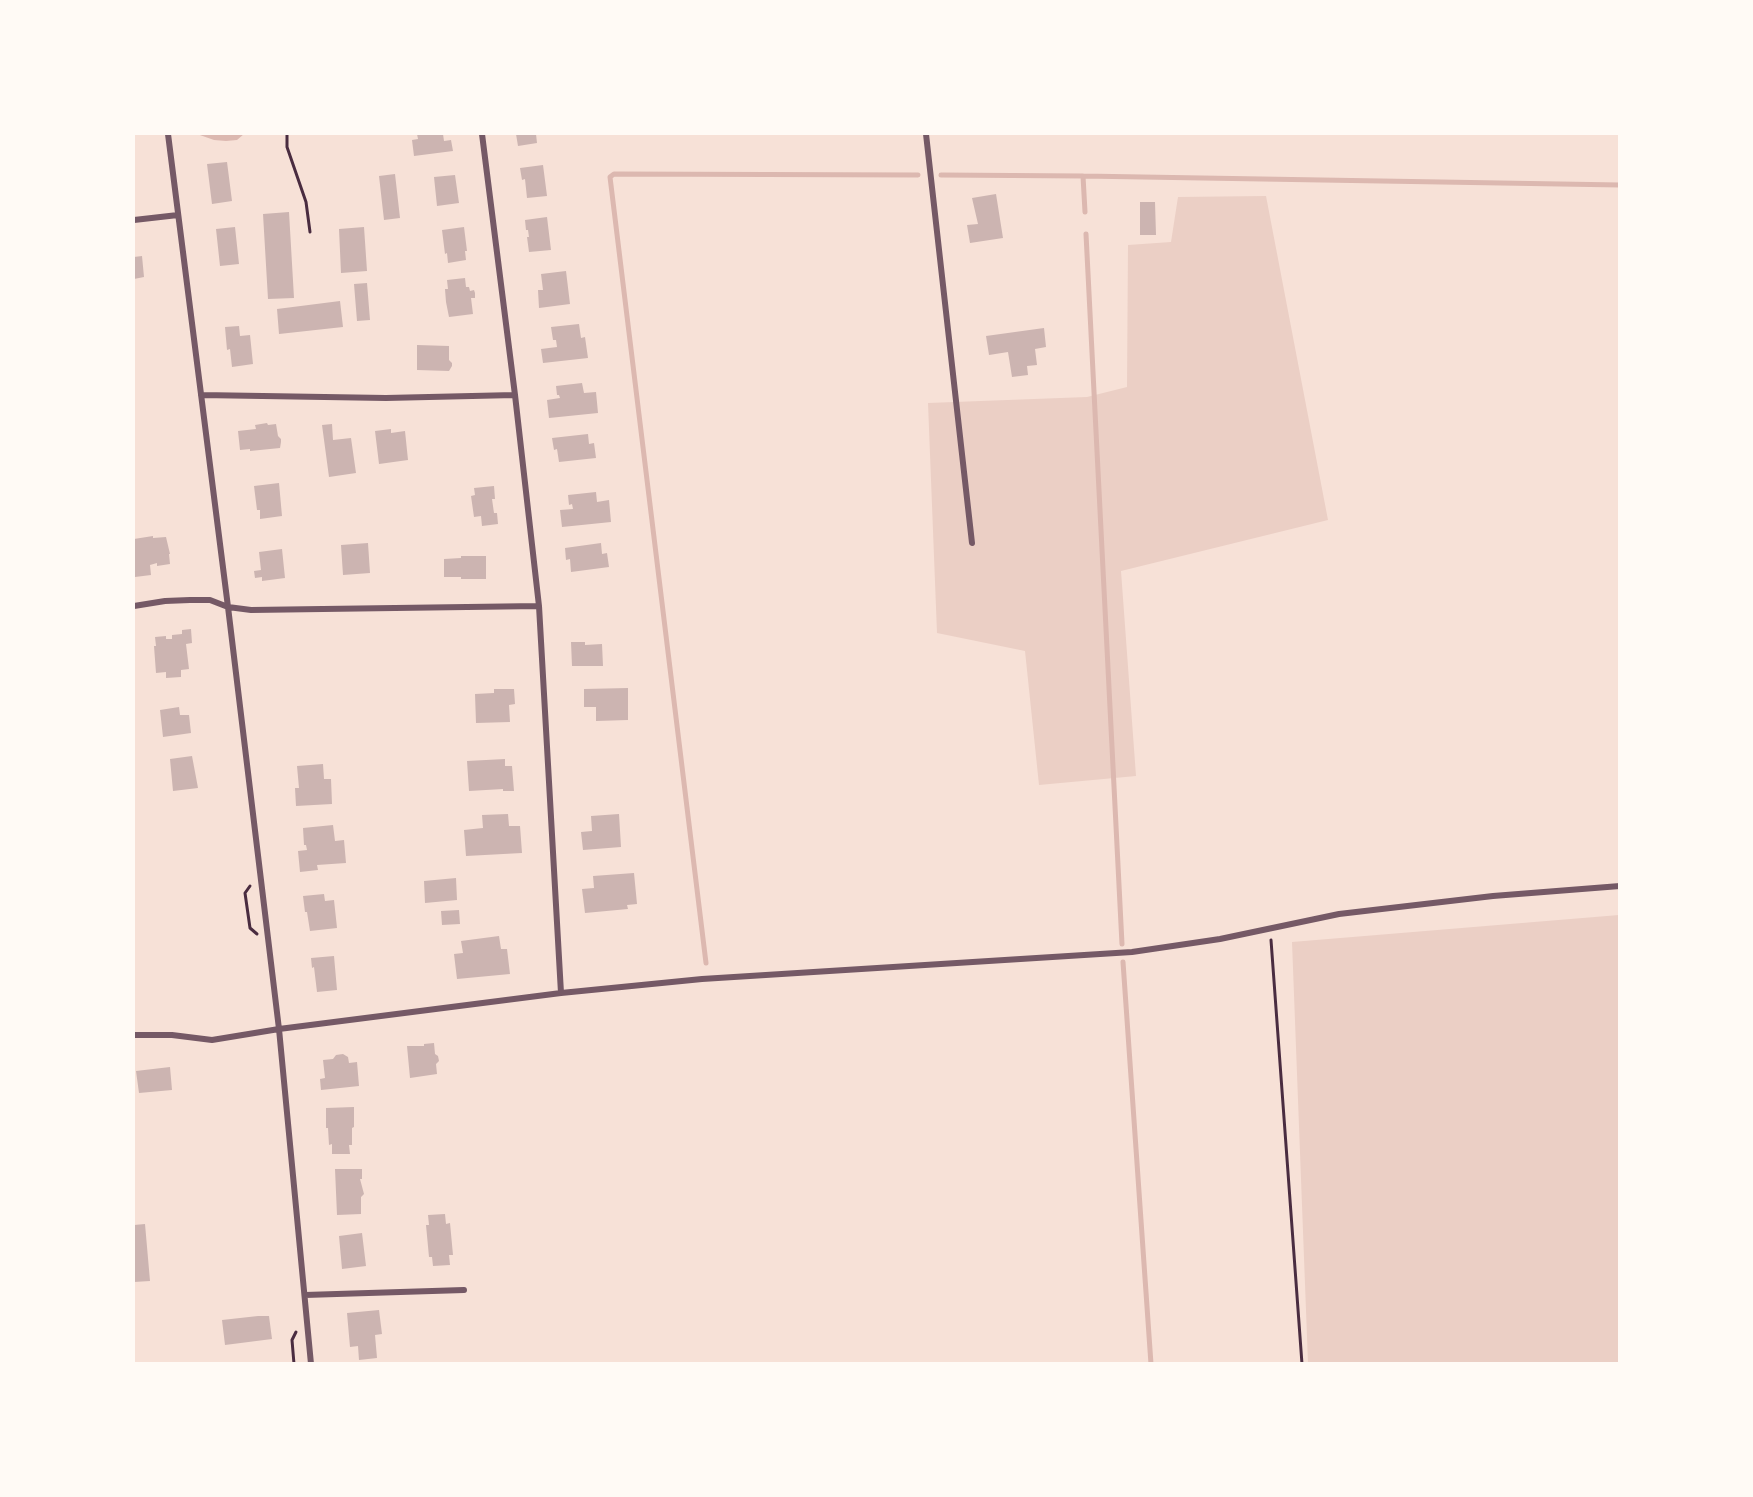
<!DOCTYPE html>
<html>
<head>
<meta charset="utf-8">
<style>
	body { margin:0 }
	#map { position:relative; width:1753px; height:1497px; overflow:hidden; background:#f7e1d7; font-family:Helvetica,sans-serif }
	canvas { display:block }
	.frame { position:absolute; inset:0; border:135px solid #fffaf5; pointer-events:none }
</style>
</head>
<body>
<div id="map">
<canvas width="1753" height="1497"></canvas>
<div class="frame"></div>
</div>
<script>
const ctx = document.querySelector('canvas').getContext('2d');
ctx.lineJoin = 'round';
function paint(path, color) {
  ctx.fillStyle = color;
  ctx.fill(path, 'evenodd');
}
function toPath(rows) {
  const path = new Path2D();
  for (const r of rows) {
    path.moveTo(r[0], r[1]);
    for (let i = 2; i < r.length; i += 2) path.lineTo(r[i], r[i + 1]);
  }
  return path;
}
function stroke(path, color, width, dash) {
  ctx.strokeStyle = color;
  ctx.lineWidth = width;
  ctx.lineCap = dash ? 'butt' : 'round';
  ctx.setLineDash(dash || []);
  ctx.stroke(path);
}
const green = toPath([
	[1266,196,1328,520,1121,571,1136,776,1039,785,1025,651,937,633,928,403,1087,397,1127,387,1128,245,1171,242,1178,197],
	[1619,915,1619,1363,1308,1363,1292,942]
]);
const water = toPath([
	[197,134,244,134,237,140,226,141,214,140]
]);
const stream = toPath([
	[941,175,1083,176,1620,185],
	[1083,176,1085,212],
	[1086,234,1122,944],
	[1123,962,1151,1364],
	[706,963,610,177,614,174,918,175]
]);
const building = toPath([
	[417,134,443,134,444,141,451,140,453,151,414,156,412,140,418,139],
	[516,134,536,134,537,143,518,146],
	[227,162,232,201,212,204,207,164],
	[543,165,547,196,527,198,525,179,522,180,520,168],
	[395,174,400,218,384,220,379,176],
	[455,175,459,203,437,206,434,177],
	[996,194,1003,238,970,243,967,225,978,224,972,198],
	[1140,202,1155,202,1156,235,1140,235],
	[289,212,294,298,268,299,263,214],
	[547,217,551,250,529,252,527,237,529,237,528,230,526,230,525,220],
	[235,227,239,264,220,266,216,229],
	[364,227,367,271,341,273,339,229],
	[464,227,467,251,465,251,466,260,448,263,447,253,445,254,442,230],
	[142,256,144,277,134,279,134,257],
	[566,271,570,304,539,308,538,290,543,290,541,274],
	[465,278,466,287,469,287,470,291,474,290,475,293,475,298,471,298,473,314,449,317,446,302,445,289,448,289,447,280],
	[367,283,370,320,357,321,354,284],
	[340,301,343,327,279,334,277,309],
	[579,324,581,338,585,337,588,358,543,363,541,349,557,347,556,340,553,340,551,327],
	[239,326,240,336,250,335,253,364,232,367,230,349,227,350,225,327],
	[1044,328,1046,347,1035,349,1037,365,1027,366,1028,375,1012,377,1008,352,989,355,986,336],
	[417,345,449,346,449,360,452,363,452,366,449,371,417,370],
	[582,383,584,393,596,392,598,413,549,418,547,400,560,398,559,395,557,395,556,386],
	[267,423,268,425,276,424,278,436,281,439,281,442,280,448,250,451,250,449,240,450,238,431,256,429,255,425],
	[332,424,333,440,351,438,356,473,329,477,322,425],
	[391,429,391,433,405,431,408,460,379,464,375,431],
	[588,434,589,444,594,443,596,458,559,462,557,449,554,450,552,438],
	[279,483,282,516,260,519,260,510,257,510,254,486],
	[494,486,495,499,492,499,494,513,497,513,498,524,482,526,481,516,474,517,471,496,475,495,474,488],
	[596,492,597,502,609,500,611,522,562,527,560,510,573,509,572,504,569,505,568,495],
	[153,536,153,538,166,537,170,554,169,554,170,564,157,566,157,563,150,565,151,575,135,577,134,539],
	[368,543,370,573,343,575,341,545],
	[601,543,602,554,607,553,609,567,571,572,570,559,566,560,565,548],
	[282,549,285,578,262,581,262,577,255,578,254,571,261,570,259,552],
	[461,556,486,556,486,579,461,579,461,577,444,577,444,559,461,558],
	[191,629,192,643,186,644,189,669,181,670,181,677,166,678,166,672,156,673,154,646,156,646,155,637,166,636,166,639,172,639,172,635,182,634,182,630],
	[571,642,585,642,585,645,602,644,603,666,572,666],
	[628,688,628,720,596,721,596,707,584,707,584,689],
	[494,689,514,689,515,704,509,705,510,722,476,723,475,694,494,693],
	[179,707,180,715,189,715,191,733,163,737,160,710],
	[192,756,198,788,173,791,170,759],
	[505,759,505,766,512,766,514,791,503,791,503,789,469,791,467,761],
	[323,764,324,779,331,779,332,804,296,806,295,788,299,788,297,766],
	[508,814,509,826,520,826,522,853,466,856,464,830,483,828,482,815],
	[619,814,621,847,583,850,581,832,592,831,591,816],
	[333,825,335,841,344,840,346,863,317,865,318,870,300,872,298,851,307,850,306,845,304,845,303,828],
	[634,873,637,904,627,905,628,909,585,913,582,889,594,888,593,876],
	[456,878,457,900,425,903,424,881],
	[324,894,325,901,334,900,337,928,310,931,307,912,305,912,303,896],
	[459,910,460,924,442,925,441,911],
	[499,936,501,949,507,949,510,974,457,979,454,954,463,953,461,941],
	[334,956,337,990,317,992,314,967,312,968,311,958],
	[434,1043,435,1054,438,1056,439,1061,436,1064,437,1074,410,1078,407,1046,424,1046,424,1044],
	[343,1054,348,1057,349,1063,357,1062,359,1086,321,1090,320,1079,325,1078,323,1060,333,1059,336,1055],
	[170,1067,172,1090,139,1093,136,1071],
	[354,1107,354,1127,352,1128,352,1145,349,1145,350,1154,332,1154,332,1144,329,1145,328,1128,326,1128,326,1108],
	[335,1169,362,1169,362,1179,360,1179,364,1194,361,1197,361,1214,337,1215],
	[445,1214,446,1224,450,1223,453,1255,449,1255,450,1265,433,1266,432,1257,429,1257,426,1225,429,1225,428,1215],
	[145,1224,150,1281,134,1282,134,1225],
	[362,1233,366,1266,342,1269,339,1236],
	[379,1310,382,1334,375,1335,377,1358,359,1360,358,1346,350,1347,347,1313],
	[258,1316,269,1316,272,1339,225,1345,222,1320]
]);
const path = toPath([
	[287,134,287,147,306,202,310,232],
	[250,886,245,893,250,928,257,934],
	[1271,940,1302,1364],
	[294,1364,292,1340,296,1332]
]);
const minor = toPath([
	[168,134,228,607,279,1029,311,1364],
	[482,134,515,395,539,606,561,993],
	[926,134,972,543],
	[134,220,178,215],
	[201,395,386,398,515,395],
	[134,606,165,601,190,600,210,600,228,607,251,610,539,606],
	[134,1035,172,1035,212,1040,279,1029,561,993,702,979,1132,952,1220,939,1339,914,1493,896,1620,886],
	[305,1295,464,1290]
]);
paint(green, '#ebcfc5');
paint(water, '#dcb8b0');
stroke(stream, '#dcb8b0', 5);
paint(building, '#ccb4b1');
stroke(path, '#4a2c40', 3);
stroke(minor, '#755966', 6);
</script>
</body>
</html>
